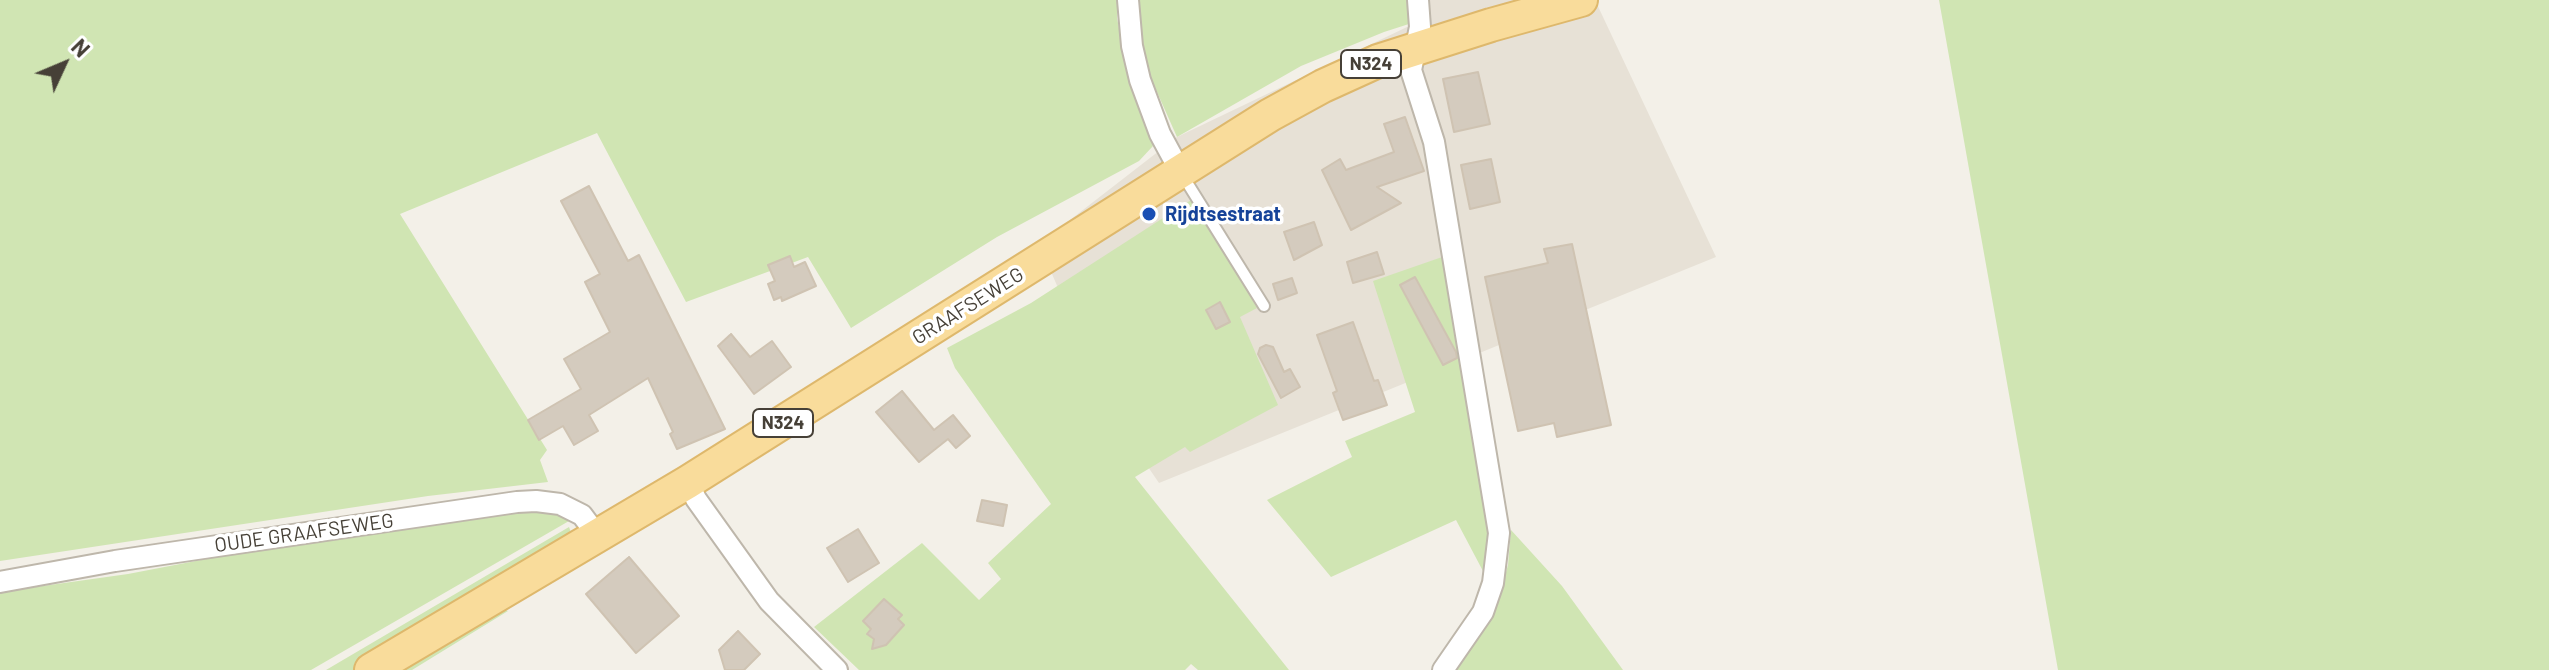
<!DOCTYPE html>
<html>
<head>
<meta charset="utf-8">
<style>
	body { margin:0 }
	#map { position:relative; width:2549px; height:670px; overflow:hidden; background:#f3f0e8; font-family:Barlow,sans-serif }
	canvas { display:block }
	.north { position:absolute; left:24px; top:24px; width:80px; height:80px; -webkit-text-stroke:6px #fff; paint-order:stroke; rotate:46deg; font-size:22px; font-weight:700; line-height:32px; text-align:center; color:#464037 }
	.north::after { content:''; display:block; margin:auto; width:28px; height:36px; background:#464037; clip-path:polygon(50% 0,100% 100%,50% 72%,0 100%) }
</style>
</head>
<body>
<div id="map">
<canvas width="2549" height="670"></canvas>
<div class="north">N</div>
</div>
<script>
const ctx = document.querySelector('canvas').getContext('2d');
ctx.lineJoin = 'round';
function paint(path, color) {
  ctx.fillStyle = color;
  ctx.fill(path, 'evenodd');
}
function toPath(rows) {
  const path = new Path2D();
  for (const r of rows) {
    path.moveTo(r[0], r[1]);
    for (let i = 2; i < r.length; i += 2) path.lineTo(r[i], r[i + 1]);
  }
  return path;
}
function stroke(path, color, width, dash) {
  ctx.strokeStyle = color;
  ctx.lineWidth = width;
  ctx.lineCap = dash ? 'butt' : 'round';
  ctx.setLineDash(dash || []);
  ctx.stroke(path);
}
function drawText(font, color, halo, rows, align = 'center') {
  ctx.font = font + ' Barlow,sans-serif';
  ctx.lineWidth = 7;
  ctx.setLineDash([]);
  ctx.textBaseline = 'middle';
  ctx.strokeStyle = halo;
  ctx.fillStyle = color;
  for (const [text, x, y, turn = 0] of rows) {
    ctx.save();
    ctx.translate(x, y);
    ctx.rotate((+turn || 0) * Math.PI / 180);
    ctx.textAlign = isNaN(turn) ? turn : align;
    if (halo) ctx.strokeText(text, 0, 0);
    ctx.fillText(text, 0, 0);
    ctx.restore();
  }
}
const residential = toPath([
	[1427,0,1595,0,1716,257,1159,483,1114,417,1039,244,1177,137,1428,17]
]);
const green = toPath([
	[0,0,1118,0,1117,18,1129,78,1153,146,1139,161,997,237,851,328,808,257,686,302,597,133,400,214,547,450,540,460,548,482,428,496,0,561],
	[1136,0,1410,0,1412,23,1384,32,1301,66,1177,137,1149,74,1137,35],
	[1939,0,2549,0,2549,670,2058,670],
	[1191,200,1203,215,1257,308,1240,317,1278,405,1190,452,1185,447,1135,477,1289,670,1198,670,1191,664,1185,670,859,670,814,627,922,543,979,600,1001,579,988,563,1051,504,955,368,947,348,1031,303],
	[1445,256,1487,512,1489,543,1484,573,1456,520,1331,577,1267,500,1352,457,1345,441,1415,412,1373,281],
	[504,507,567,514,569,521,311,670,0,670,0,592,128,574,378,526],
	[569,527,572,535,382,649,353,670,326,670],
	[1511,530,1562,586,1623,670,1448,670,1498,601,1508,565],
	[498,607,508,611,412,670,397,670]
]);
const building = toPath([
	[1478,72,1490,124,1454,132,1443,79,1478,72],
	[1405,117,1424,171,1377,187,1401,203,1351,230,1322,170,1340,159,1346,170,1394,152,1384,124,1405,117],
	[1491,159,1500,202,1470,209,1461,165,1491,159],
	[589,186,628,261,639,255,725,429,677,449,670,434,673,432,648,378,589,415,598,431,574,445,563,426,539,440,528,420,581,389,564,359,610,332,585,282,600,274,561,201,589,186],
	[1314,222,1322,245,1294,260,1284,232,1314,222],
	[1572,244,1611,425,1557,437,1554,423,1518,431,1485,277,1548,263,1544,249,1572,244],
	[1377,252,1384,274,1353,283,1347,262,1377,252],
	[790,256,794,267,805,262,816,286,782,301,781,297,774,300,768,284,775,281,768,265,790,256],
	[1415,277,1456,352,1457,358,1443,365,1400,285,1415,277],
	[1292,278,1297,293,1278,300,1273,284,1292,278],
	[1220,302,1230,322,1216,329,1206,310,1220,302],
	[1353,322,1374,381,1378,380,1387,405,1343,420,1333,393,1337,391,1317,335,1353,322],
	[731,334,750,357,772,341,791,367,754,394,718,346,731,334],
	[1266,345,1273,347,1284,372,1290,369,1300,387,1281,398,1258,354,1260,348,1266,345],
	[902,391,934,430,953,415,970,436,956,448,948,439,919,462,876,412,902,391],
	[982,500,1007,505,1003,526,977,521,982,500],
	[858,529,879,563,848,582,827,548,858,529],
	[629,557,679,616,636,653,586,594,629,557],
	[884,599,902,615,898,619,904,625,886,645,872,649,874,639,867,634,871,629,863,621,884,599],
	[738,631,760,654,744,670,725,670,719,650,738,631]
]);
const lane = toPath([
	[1183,176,1264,306]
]);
const street = toPath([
	[1128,0,1132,46,1140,80,1160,134,1180,171],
	[1418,0,1420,27,1411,70,1434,142,1499,533,1493,583,1483,612,1443,670],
	[688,482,696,499,769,601,837,670],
	[0,582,115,561,517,502,536,501,560,504,582,515,597,535]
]);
const primary = toPath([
	[371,670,688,482,1270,115,1323,86,1378,61,1491,25,1581,0]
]);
const markers = [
	[1149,214,8,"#1a4fb4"]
];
const shields = [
	[1371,64,60],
	[783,423,60]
];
const shieldNames = [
	["N324",1371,64],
	["N324",783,423]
];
const transitNames = [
	["Rijdtsestraat",1165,214]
];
const streetNames = [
	["GRAAFSEWEG",968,306,-32],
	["OUDE GRAAFSEWEG",304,533,-8]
];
paint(residential, '#e7e1d6');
paint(green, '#d0e5b3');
paint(building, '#d4cbbe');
stroke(building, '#cfc3b2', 2);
stroke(lane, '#beb7ab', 14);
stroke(street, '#beb7ab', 24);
stroke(primary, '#deb86c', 36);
stroke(lane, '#fff', 10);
stroke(street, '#fff', 20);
stroke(primary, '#f9dc9b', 32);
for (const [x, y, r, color] of markers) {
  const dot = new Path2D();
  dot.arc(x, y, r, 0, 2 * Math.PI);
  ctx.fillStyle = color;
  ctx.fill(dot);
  stroke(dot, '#fff', 3);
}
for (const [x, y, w] of shields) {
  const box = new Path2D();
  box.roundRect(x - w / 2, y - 14, w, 28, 6);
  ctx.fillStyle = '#fff';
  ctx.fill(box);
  stroke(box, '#464037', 2);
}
drawText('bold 18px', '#464037', null, shieldNames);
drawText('bold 20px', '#164399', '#fff', transitNames, 'left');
drawText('20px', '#464037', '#fff', streetNames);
</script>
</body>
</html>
